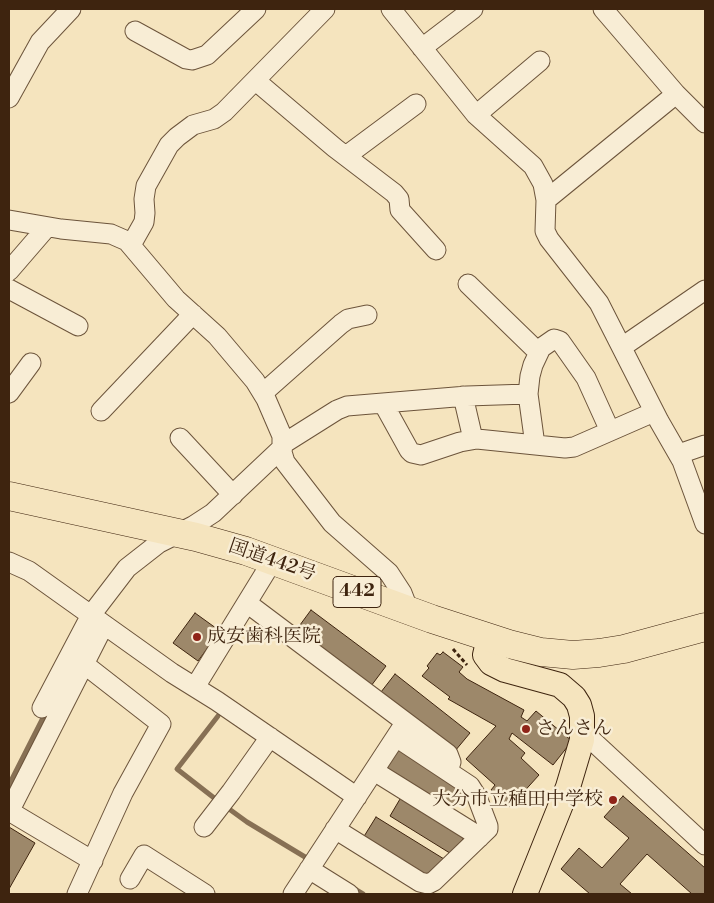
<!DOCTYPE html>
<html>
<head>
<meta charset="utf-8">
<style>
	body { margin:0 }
	#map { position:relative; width:714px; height:903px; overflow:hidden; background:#f5e4be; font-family:"Libre Bodoni",serif }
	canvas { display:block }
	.frame { position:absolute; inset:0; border:10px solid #3e240f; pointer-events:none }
</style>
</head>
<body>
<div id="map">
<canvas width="714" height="903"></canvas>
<div class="frame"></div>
</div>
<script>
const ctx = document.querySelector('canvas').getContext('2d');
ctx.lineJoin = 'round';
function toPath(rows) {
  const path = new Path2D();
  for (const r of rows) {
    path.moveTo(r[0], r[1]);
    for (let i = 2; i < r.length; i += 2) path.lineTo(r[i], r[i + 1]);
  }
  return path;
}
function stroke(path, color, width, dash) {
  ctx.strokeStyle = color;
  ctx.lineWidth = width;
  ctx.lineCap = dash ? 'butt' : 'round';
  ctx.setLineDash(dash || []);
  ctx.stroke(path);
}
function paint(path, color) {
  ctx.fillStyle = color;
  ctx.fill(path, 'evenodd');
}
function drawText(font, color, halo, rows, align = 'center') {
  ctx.font = font + ' "Libre Bodoni","Noto Serif JP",serif';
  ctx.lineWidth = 5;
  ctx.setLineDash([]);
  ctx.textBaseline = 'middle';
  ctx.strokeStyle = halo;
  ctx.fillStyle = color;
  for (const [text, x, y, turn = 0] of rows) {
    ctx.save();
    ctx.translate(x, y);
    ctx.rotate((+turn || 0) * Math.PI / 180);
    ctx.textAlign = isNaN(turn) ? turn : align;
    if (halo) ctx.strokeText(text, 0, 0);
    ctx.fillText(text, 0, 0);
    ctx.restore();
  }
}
const stream = toPath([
	[9,785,46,712],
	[218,801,177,769,218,716],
	[225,806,247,822,310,860],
	[353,888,363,894]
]);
const building = toPath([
	[311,610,386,666,371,686,297,629,311,610],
	[195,613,220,631,198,661,173,643,195,613],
	[443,652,463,667,459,672,467,679,524,710,521,717,527,721,536,711,572,741,553,765,512,733,509,739,525,753,521,758,539,775,510,807,491,790,495,785,466,759,496,726,448,699,450,697,422,676,429,668,427,666,437,653,440,655,443,652],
	[395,674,470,733,455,751,381,692,395,674],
	[398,748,465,789,452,810,385,770,398,748],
	[403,794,466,834,453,855,390,816,403,794],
	[623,796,705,868,705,894,692,894,647,854,620,884,632,894,590,894,561,869,579,848,602,868,629,838,604,817,623,796],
	[376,817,444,859,430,881,363,838,376,817],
	[9,827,35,843,9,889,9,827]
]);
const path = toPath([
	[453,649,467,665]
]);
const minor = toPath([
	[391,9,476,115,533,166,543,184,546,200],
	[603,9,676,94,705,123],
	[135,31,186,59,192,60,207,55,256,9],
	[422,48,473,9],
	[256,81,335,148,394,193,399,199,400,210,436,250],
	[676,94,546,200,545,231,549,239,599,303,659,421,682,461,705,524],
	[9,98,40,42,71,9],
	[476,115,540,61],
	[346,156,416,104],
	[9,220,61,229,111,234,127,241,176,299,217,336,255,381,266,399,282,436,282,452,285,462,332,523,389,573,402,593,409,611],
	[131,245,144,222,145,213,144,199,146,186,169,145,177,137,193,125,214,119,224,112,325,9],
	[9,271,47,227],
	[468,284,538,352],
	[9,289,78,326],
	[622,347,705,290],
	[9,393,31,363],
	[263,393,341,324,348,319,367,315],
	[463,396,473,439],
	[383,403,409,450,412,453,421,455,460,442,477,439,565,448,574,447,654,412],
	[101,411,193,314],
	[180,438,233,495],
	[283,444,337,410,347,406,467,396,528,394],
	[535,445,528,394,530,376,533,365,541,348,554,339,560,341,586,378,610,431],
	[679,454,705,445],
	[9,562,29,571,172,673,217,701,357,797],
	[247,603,448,754,451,762,448,771],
	[195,687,273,560],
	[42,708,91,615,127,568,159,543,193,526,213,513,283,447],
	[583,732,705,845],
	[374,771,480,837],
	[9,811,93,861],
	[9,812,104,625],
	[204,827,231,792,270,737],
	[335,829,420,882,428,884,434,881,488,829,488,826,477,797,470,786,396,737],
	[309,869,349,894],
	[130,879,144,855,205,894],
	[77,894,123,793,161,724,84,664],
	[293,894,403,726]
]);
const major = toPath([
	[489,638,485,655,491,663,505,670,560,685,574,697,579,705,582,716,582,740,568,787,525,894]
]);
const highway = toPath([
	[9,496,196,537,246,551,432,619,509,644,541,652,573,655,599,653,624,649,705,627]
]);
const markers = [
	[197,637,5,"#8f2418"],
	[526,729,5,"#8f2418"],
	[613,800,5,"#8f2418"]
];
const shields = [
	[357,592,48]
];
const shieldNames = [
	["442",357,592]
];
const streetNames = [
	["国道442号",272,561,19]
];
const poiNames = [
	["成安歯科医院",207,637],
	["さんさん",536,729],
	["大分市立稙田中学校",603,800,"right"]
];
stroke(stream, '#877054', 5);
paint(building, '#9d886a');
stroke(building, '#3e240f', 1);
stroke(minor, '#6c543b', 21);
stroke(major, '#3e240f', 26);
stroke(highway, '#3e240f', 29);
stroke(path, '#3e240f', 3, [4, 2.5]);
stroke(minor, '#f8edd5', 19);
stroke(major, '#f5e4be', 24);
stroke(highway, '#f5e4be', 28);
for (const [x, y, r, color] of markers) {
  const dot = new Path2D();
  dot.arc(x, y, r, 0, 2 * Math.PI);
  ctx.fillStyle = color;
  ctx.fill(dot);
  stroke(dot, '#f8edd5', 2);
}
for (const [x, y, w] of shields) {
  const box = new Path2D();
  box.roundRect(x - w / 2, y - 15.5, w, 31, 4);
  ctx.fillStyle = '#f8edd5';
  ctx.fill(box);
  stroke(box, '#3e240f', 1);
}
drawText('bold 18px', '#3e240f', null, shieldNames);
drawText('19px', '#3e240f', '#f8edd5', streetNames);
drawText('19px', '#3e240f', '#f8edd5', poiNames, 'left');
</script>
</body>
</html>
